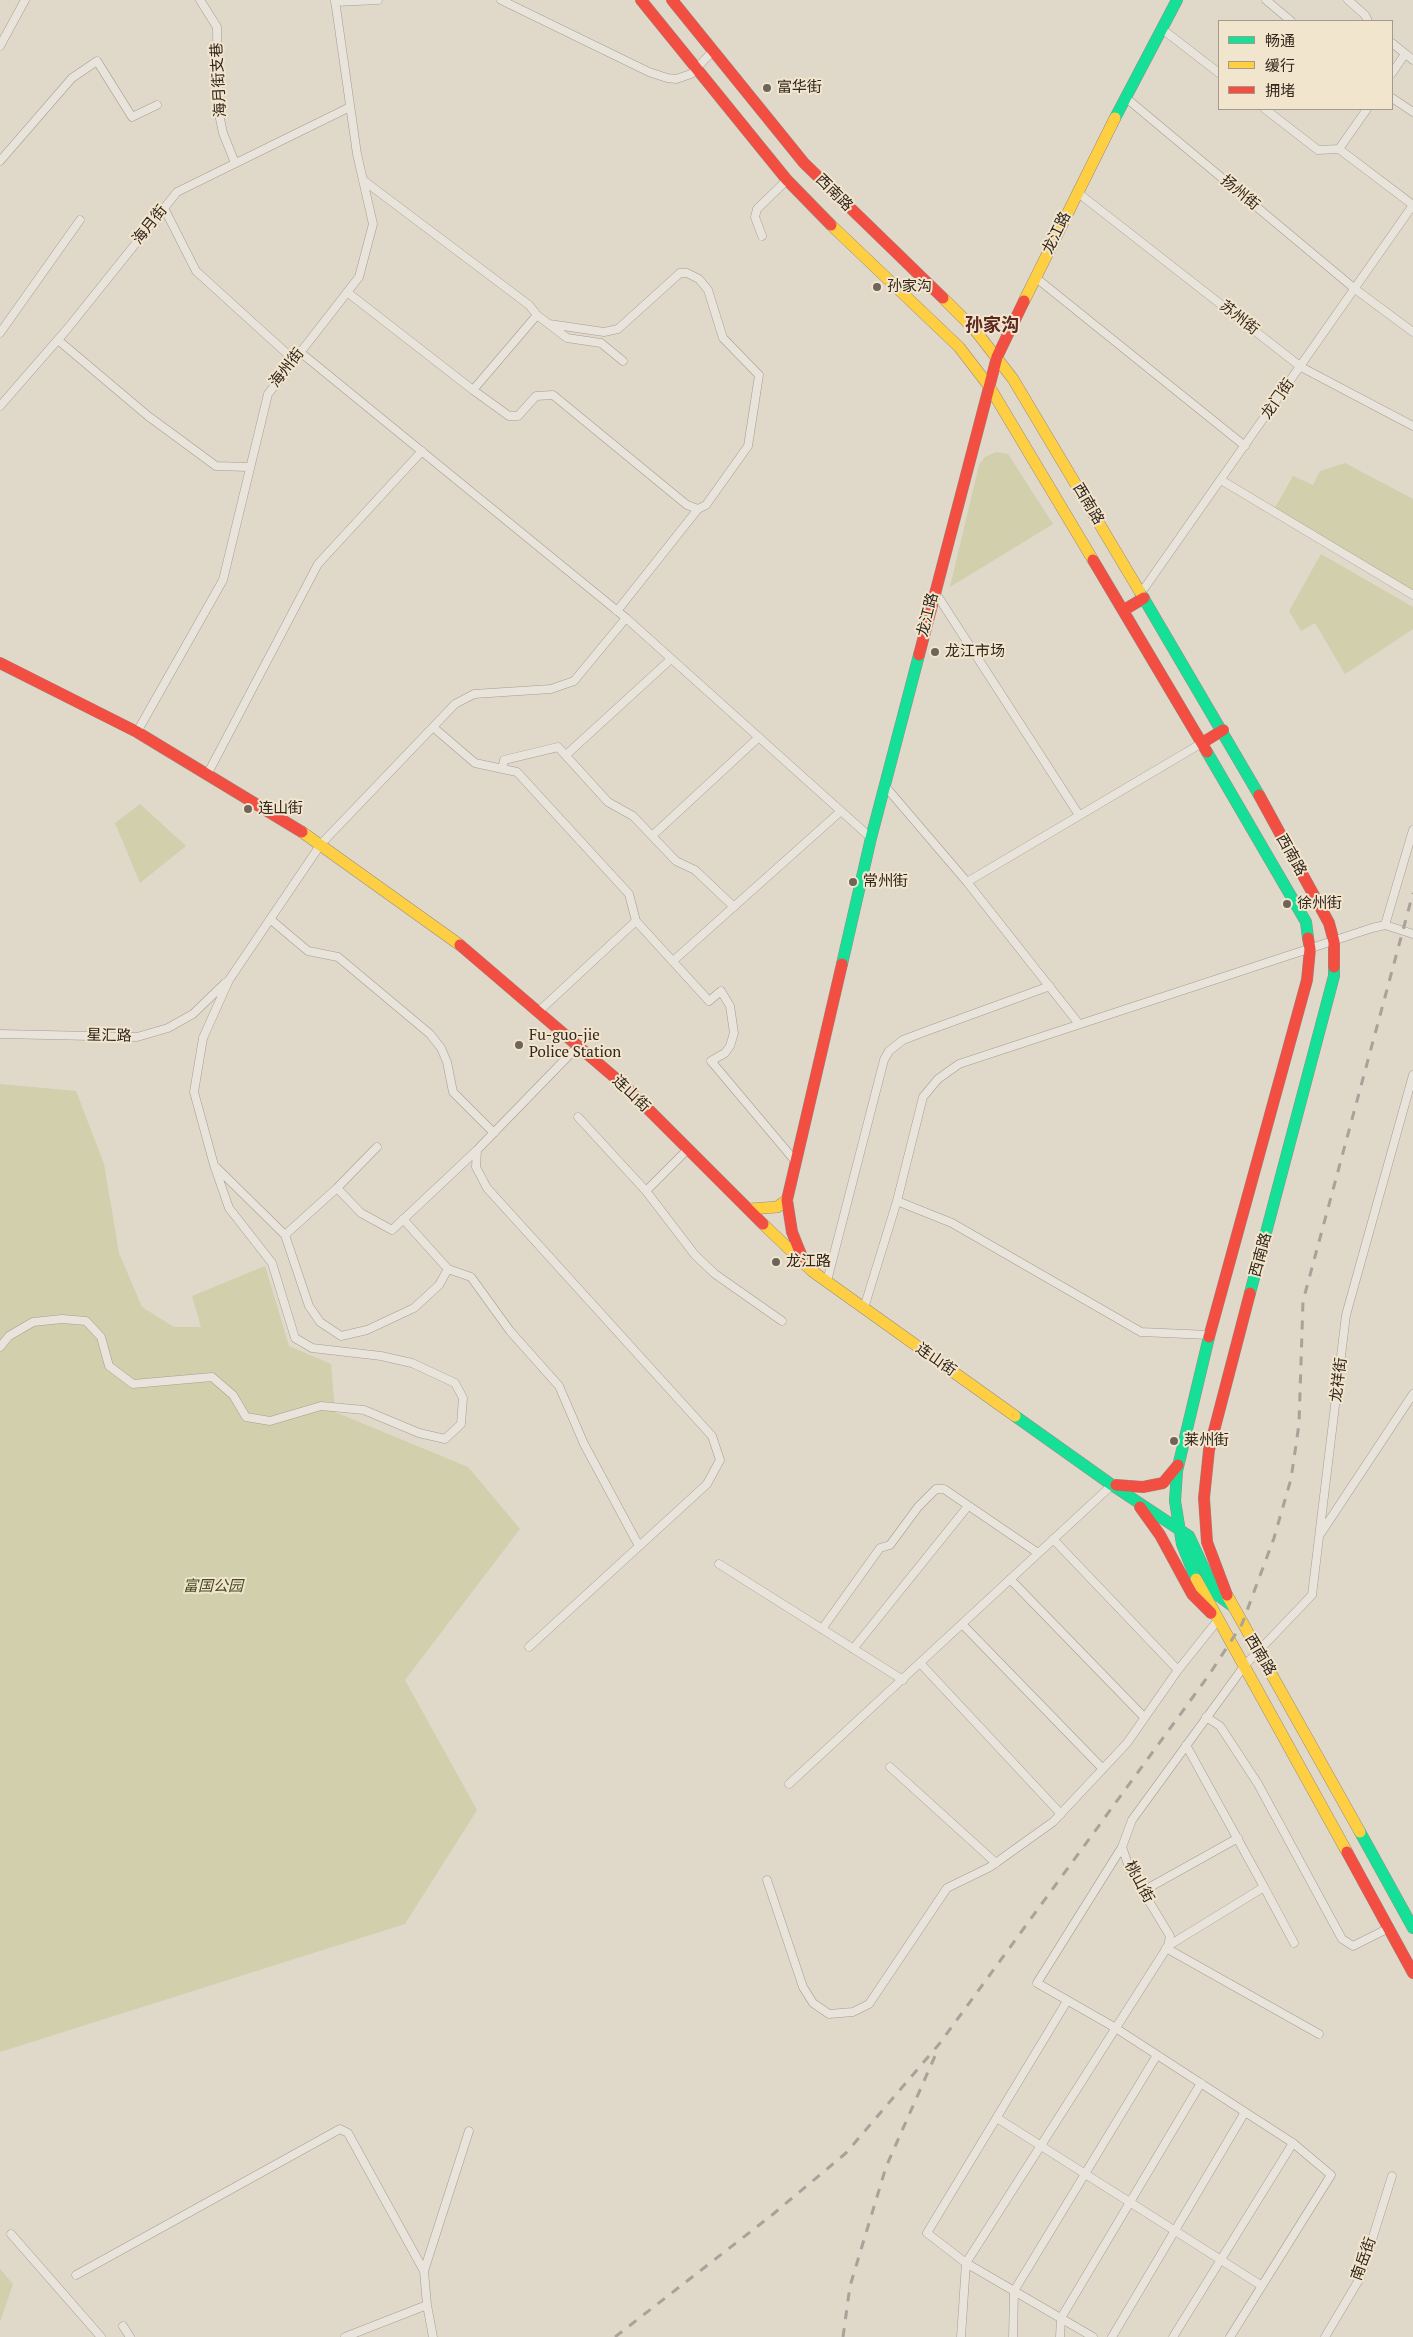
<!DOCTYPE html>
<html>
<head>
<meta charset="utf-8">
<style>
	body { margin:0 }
	#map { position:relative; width:1413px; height:2337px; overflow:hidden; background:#e0d8c9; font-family:"PT Serif","Noto Sans SC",serif }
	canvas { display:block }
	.legend { position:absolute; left:1218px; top:20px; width:175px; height:90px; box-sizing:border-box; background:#f2e5ce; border:1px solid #a59987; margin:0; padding:6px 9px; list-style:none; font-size:15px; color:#32261c }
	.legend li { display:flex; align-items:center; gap:10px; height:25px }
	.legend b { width:25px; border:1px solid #a59987 }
</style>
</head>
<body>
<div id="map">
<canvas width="1413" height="2337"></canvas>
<ul class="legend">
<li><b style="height:6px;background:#16e098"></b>畅通</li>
<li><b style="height:6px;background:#ffcf43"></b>缓行</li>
<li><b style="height:6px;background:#f24e42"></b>拥堵</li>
</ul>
</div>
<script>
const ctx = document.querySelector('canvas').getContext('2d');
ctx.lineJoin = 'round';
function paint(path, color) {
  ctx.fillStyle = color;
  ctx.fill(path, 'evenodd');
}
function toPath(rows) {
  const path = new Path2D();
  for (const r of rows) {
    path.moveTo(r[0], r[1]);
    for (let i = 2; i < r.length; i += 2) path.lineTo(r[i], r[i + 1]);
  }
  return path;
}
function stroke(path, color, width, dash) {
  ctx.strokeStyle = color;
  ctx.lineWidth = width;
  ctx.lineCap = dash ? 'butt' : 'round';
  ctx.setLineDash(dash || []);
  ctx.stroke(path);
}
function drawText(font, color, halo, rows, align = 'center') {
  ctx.font = font + ' "PT Serif","Noto Sans SC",serif';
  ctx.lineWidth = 4;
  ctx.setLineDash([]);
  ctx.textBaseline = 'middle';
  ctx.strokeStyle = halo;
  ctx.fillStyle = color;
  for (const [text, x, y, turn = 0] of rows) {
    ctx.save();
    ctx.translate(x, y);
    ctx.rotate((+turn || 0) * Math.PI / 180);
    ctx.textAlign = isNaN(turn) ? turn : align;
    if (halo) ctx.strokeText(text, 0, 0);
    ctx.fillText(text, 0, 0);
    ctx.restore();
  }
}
const green = toPath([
	[996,452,1008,454,1053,524,950,587,979,465,985,457],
	[1345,463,1413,499,1413,590,1273,511,1293,476,1313,485,1320,471],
	[1321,554,1413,607,1413,629,1345,674,1315,623,1301,631,1289,611],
	[140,804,186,846,140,883,115,823],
	[0,1084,76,1091,104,1164,119,1253,142,1307,174,1327,201,1327,192,1296,265,1266,289,1346,331,1364,335,1412,468,1467,520,1529,405,1680,477,1810,405,1924,0,2052],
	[0,2269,13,2284,0,2322]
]);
const street = toPath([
	[200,0,217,27,218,109,223,133,235,163],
	[501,0,649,72,667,78,676,79,691,74,713,51],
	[1266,0,1291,21],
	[1348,0,1365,15,1368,21],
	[335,2,378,0],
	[1162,29,1219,73],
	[1392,43,1413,60],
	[0,46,25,0],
	[1392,73,1405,54],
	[1125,97,1355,289,1413,332],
	[1392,98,1413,112],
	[1265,109,1318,150,1339,149,1413,205],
	[1339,149,1367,109],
	[0,161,72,78,97,61,132,117,157,105],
	[1077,192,1301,367,1413,426],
	[164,208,196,271,294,360],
	[762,236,755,217,757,209,787,180],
	[1035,277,1245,446],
	[347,292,473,390,537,315,529,305,363,180],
	[537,315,567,338,601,343,623,361],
	[0,333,80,220],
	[58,340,148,416,216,466,248,467],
	[300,352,626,618,871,838],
	[473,390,509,416,518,416,536,396,553,395,687,505,698,509,706,505,748,446,759,375,723,338,708,290,699,279,687,273,680,273,618,329,604,332,549,324],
	[0,406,68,328,177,192,350,107],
	[1221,480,1413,595],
	[935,592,1079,815],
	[1141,593,1413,205],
	[617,611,698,509],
	[433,727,475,763,517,772,629,894,636,921,709,1001,721,991,730,1006,734,1033,730,1046,725,1053,711,1061,796,1162],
	[137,732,223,580,268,394,359,277,373,224,357,154,335,0],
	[566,755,671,659],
	[502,769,504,760,558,747,608,802,633,816,676,861,695,870,734,907],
	[207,775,318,564,422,451],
	[885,786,967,882,1079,1024],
	[652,836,759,737],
	[967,882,1202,743],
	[270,919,308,951,338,957,430,1034,441,1048,447,1062,453,1092,494,1133],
	[1385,925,1413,830],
	[673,961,841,811],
	[538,1012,636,921],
	[0,1034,137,1037,168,1028,193,1014,225,983],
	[578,1117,646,1191,695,1255,715,1274,782,1321],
	[217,1168,285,1235,337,1188,377,1147],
	[337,1188,361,1213,392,1230,477,1150],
	[646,1191,687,1150],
	[897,1201,952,1223,1141,1332,1209,1335],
	[403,1219,448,1269,471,1277,510,1331,559,1386,584,1444,639,1546],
	[285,1235,309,1306,320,1322,341,1336,367,1330,414,1308,439,1285,448,1269],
	[827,1281,884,1060,889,1051,903,1040,924,1032,1050,986],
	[864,1308,897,1201,923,1097,938,1079,959,1064,1372,928,1385,925,1413,934],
	[0,1347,9,1336,33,1322,62,1319,86,1321,101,1337,109,1366,133,1384,212,1377,233,1395,246,1417,270,1421,321,1406,364,1410,419,1433,445,1439,461,1424,463,1398,455,1383,412,1363,381,1356,312,1348,295,1338,272,1263,229,1208,214,1165,194,1092,203,1038,229,980,321,844,455,704,474,694,551,689,574,681,626,618],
	[1321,1533,1413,1394],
	[1053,1539,1178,1670],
	[719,1564,903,1680],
	[1010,1579,1144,1717],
	[962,1624,1103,1769],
	[822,1629,880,1548,890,1545,918,1507,936,1489,944,1489,1038,1553],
	[529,1647,707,1484,720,1460,712,1436,487,1188,476,1167,477,1150,578,1046],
	[853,1649,968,1506],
	[920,1663,1061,1814],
	[1206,1717,1220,1726,1258,1784,1342,1939,1353,1946,1389,1928],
	[890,1767,996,1863],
	[789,1784,1112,1485],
	[1122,1847,1037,1983,1114,2027,1245,2112,1293,2143,1331,2175,1230,2337],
	[767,1880,803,1987,813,2003,829,2014,853,2012,869,2004,947,1888,990,1867,1053,1822,1127,1743,1178,1670,1218,1620],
	[1264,1887,1294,1943],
	[1143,1891,1238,1838],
	[1168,1946,1264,1887,1186,1745],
	[1166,1948,1319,2034],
	[1067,2001,927,2233,966,2263,1093,2337],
	[997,2118,1262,2286],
	[11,2234,101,2337],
	[76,2275,340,2129,348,2133,424,2271],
	[123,2326,130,2337],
	[345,2337,427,2305],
	[433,2337,427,2305,424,2271,469,2131],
	[961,2337,966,2263,1168,1946,1170,1936,1130,1870,1122,1847,1132,1820,1245,1665,1312,1595,1346,1315,1413,1075],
	[1013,2337,1014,2291,1157,2055],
	[1060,2337,1061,2318,1201,2083],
	[1112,2337,1245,2112],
	[1173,2337,1293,2143],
	[1325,2337,1360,2278,1392,2176]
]);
const fast = toPath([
	[1115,118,1177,0],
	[1140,592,1259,795],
	[1207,752,1306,922,1308,938],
	[842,964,871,838,919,655],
	[1250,1293,1334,976,1334,967],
	[1015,1416,1112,1485,1189,1536,1216,1594,1231,1605],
	[1196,1579,1182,1544,1175,1501,1177,1471,1209,1337],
	[1360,1832,1413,1928]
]);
const slow = toPath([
	[831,225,959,347,989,386,1093,560],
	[943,298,975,330,1013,379,1140,592],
	[1024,301,1115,118],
	[302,832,460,945],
	[750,1209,777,1207,787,1200],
	[763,1224,812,1271,1015,1416],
	[1196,1579,1347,1852],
	[1227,1595,1360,1832]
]);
const jam = toPath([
	[641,0,787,180,831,225],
	[672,0,804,163,943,298],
	[1093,560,1207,752],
	[1124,610,1144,598],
	[919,655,997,357,1024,301],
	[0,663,137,732,302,832],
	[1202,743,1223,730],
	[1259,795,1329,923,1334,942,1334,967],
	[460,945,627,1088,763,1224],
	[802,1257,792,1232,787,1200,842,964],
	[1209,1337,1307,980,1310,949,1308,938],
	[1116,1485,1143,1487,1163,1483,1178,1465],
	[1140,1507,1160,1535,1192,1594,1211,1613],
	[1227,1595,1207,1542,1204,1498,1209,1450,1250,1293],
	[1347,1852,1413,1973]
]);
const rail = toPath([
	[615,2337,772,2215,846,2153,940,2043,1209,1675,1242,1624,1274,1538,1291,1479,1299,1424,1303,1301,1413,893],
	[843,2337,850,2286,886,2167,935,2056]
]);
const markers = [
	[767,88,5,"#6f6459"],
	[877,287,5,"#6f6459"],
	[935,652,5,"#6f6459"],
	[248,809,5,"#6f6459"],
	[853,882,5,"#6f6459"],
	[1287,904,5,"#6f6459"],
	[519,1045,5,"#6f6459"],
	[776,1262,5,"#6f6459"],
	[1174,1441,5,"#6f6459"]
];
const streetNames = [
	["海月街支巷",219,80,-93],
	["西南路",834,193,45],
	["扬州街",1240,193,40],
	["海月街",150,225,-51],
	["龙江路",1057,233,-64],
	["苏州街",1239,318,38],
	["海州街",287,368,-52],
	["龙门街",1278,399,-55],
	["西南路",1088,504,59],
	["龙江路",928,615,-76],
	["西南路",1291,855,61],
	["星汇路",109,1036,1],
	["连山街",631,1094,44],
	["西南路",1261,1255,-75],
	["连山街",936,1360,35],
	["龙祥街",1339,1380,-83],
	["西南路",1260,1655,59],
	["桃山街",1139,1882,62],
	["南岳街",1364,2259,-70]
];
const poiNames = [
	["富华街",777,88],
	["孙家沟",887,287],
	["龙江市场",945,652],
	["连山街",258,809],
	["常州街",863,882],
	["徐州街",1297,904],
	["Fu-guo-jie",529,1036],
	["Police Station",529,1053],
	["龙江路",786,1262],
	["莱州街",1184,1441]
];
const parkNames = [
	["富国公园",213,1587]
];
const quarterNames = [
	["孙家沟",992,326]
];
paint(green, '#d1cfac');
stroke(street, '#a59d93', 9);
stroke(fast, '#948d83', 12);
stroke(slow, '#948d83', 12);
stroke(jam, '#948d83', 12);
stroke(street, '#e8e4db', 8);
stroke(fast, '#16e098', 11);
stroke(slow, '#ffcf43', 11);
stroke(jam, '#f24e42', 11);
stroke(rail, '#a8a29b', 3, [9, 9]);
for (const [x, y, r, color] of markers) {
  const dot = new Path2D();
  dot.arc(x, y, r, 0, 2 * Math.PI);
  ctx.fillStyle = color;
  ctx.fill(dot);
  stroke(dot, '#f2e5ce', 2);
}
drawText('15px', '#32261c', '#f2e5ce', streetNames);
drawText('15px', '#32261c', '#f2e5ce', poiNames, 'left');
drawText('italic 15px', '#454d24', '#f2e5ce', parkNames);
drawText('bold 18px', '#5c281f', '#f2e5ce', quarterNames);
</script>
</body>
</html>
